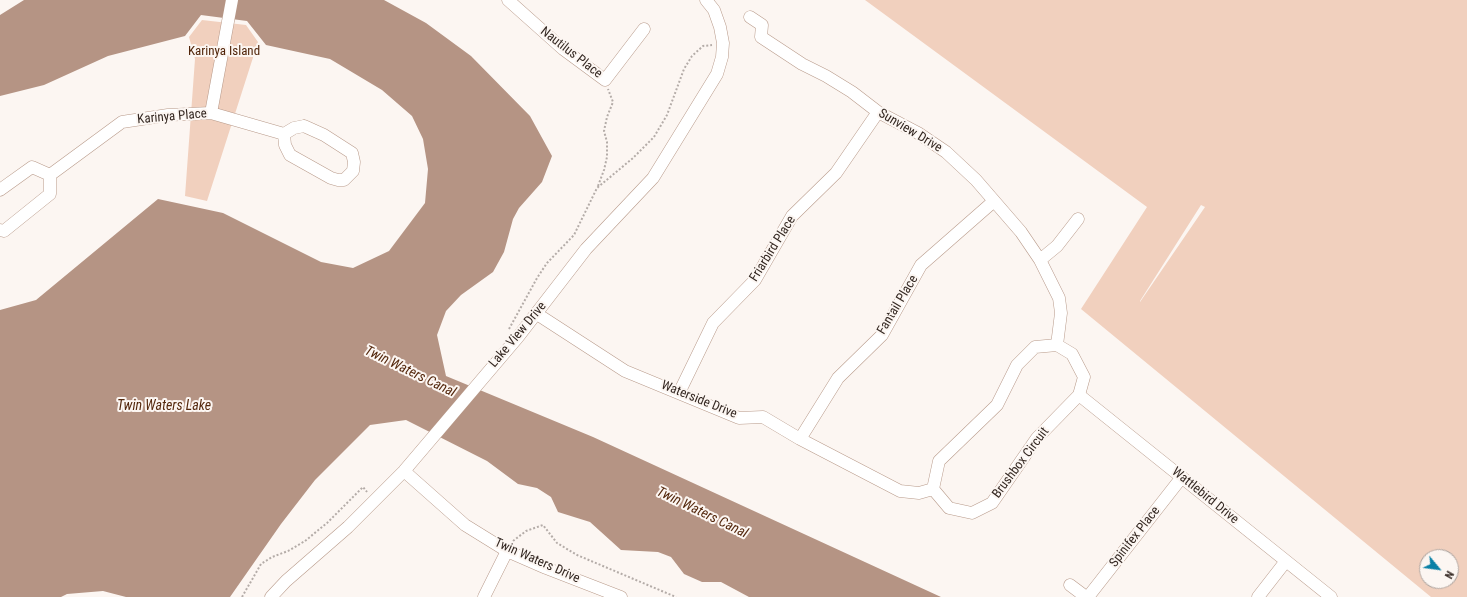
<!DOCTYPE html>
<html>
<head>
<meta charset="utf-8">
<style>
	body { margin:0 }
	#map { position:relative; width:1467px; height:597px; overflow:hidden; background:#fcf6f2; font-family:"Roboto Condensed",sans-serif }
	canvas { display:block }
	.north { position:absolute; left:1419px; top:549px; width:40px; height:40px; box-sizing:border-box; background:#fcf6f2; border:1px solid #aca39e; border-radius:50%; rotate:119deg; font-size:11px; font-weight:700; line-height:16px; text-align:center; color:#332721 }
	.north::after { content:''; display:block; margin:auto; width:14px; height:18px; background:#0980a6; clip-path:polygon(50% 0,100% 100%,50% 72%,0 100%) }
</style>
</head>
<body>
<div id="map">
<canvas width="1467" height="597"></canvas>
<div class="north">N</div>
</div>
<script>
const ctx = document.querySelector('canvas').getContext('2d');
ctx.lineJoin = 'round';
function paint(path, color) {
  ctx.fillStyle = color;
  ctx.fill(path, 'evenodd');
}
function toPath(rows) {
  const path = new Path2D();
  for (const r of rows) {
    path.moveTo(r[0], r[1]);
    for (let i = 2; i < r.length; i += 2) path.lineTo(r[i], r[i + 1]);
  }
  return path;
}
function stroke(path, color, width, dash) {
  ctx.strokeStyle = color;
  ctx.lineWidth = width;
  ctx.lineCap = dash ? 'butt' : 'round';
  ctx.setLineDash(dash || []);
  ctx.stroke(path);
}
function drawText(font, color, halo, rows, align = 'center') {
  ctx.font = font + ' "Roboto Condensed",sans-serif';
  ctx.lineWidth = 4;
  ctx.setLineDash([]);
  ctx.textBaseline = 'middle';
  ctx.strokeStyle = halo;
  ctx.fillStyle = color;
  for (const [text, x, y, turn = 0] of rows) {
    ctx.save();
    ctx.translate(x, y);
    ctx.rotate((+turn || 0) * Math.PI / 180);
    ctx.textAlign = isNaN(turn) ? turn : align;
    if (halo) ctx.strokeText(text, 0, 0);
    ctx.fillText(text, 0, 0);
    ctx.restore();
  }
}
const green = toPath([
	[865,0,1467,0,1467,597,1431,597,1081,309,1147,207],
	[1201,205,1205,207,1140,302,1140,301],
	[1427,557,1451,557,1451,581,1427,581],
	[202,20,246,25,258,42,207,201,185,196,195,59,189,37]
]);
const water = toPath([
	[24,0,384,0,426,23,471,56,530,116,552,156,542,182,519,208,513,219,504,252,493,272,461,295,446,311,437,335,446,376,593,437,941,597,749,597,721,582,702,582,684,574,671,557,658,552,621,550,590,522,558,512,551,497,537,488,518,484,487,461,406,420,370,425,315,480,281,524,230,597,126,597,103,591,67,594,61,597,0,597,0,310,36,300,158,199,223,213,321,262,353,268,389,251,425,203,428,169,423,139,412,116,382,90,330,59,266,45,247,21,201,15,185,36,108,56,44,85,0,96,0,15]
]);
const path = toPath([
	[598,186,604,170,607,157,607,142,604,131,607,117,613,102,608,89],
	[509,329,537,278,547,263,574,235,597,188,633,158,654,137,667,115,684,69,692,56,703,46,712,45],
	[513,541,526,531,543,525,557,543,577,555,676,597],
	[242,597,261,564,272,557,288,551,305,541,327,523,363,487,367,492]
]);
const minor = toPath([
	[508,0,563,49,605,80,644,29],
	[750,17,762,25,761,37,802,64,826,76,852,92,878,112,918,133,946,152,976,180,1021,232,1040,260,1059,298,1061,313,1057,345],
	[211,113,232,0],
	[304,126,324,135,352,153,354,162,353,171,344,180,338,180,331,178,290,155,285,145,284,134,294,128,304,126],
	[50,175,122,122,168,115,211,113,284,134],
	[0,190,32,167,50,175,50,194,4,231,0,230],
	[1040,260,1057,246,1078,219],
	[537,314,625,371,739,418,763,417,800,439,900,491,919,493,933,489],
	[1057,345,1072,354,1084,377,1079,395,1037,438,992,503,972,513,949,508,933,489,939,461,997,405,1017,365,1035,347,1057,345],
	[679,393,713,323,755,280,792,216,836,173,878,112],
	[1079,395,1331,597],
	[800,439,838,378,882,335,921,265,994,201],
	[404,471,465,525,507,551,546,568,621,597],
	[1070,585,1086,597],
	[271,597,286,581,348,527,404,471,518,337,586,249,653,178,717,74,722,57,723,43,720,27,714,10,706,0],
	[484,597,507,551],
	[1088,597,1182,477],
	[1258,597,1286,561]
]);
const parkNames = [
	["Karinya Island",224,52]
];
const streetNames = [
	["Nautilus Place",571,53,38],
	["Karinya Place",172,117,-5],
	["Sunview Drive",910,131,31],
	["Friarbird Place",773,249,-58],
	["Fantail Place",898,305,-59],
	["Lake View Drive",518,335,-50],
	["Waterside Drive",699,400,22],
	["Brushbox Circuit",1021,463,-53],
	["Wattlebird Drive",1205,496,39],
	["Spinifex Place",1135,537,-52],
	["Twin Waters Drive",537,561,24]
];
const waterNames = [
	["Twin Waters Canal",410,372,26],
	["Twin Waters Lake",164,406],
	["Twin Waters Canal",702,513,26]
];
paint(green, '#f1d0be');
paint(water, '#b59484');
stroke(minor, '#b89a8a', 13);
stroke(path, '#b4aca8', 2, [2, 2]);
stroke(minor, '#fff', 12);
drawText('13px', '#51250a', '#fcf6f2', parkNames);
drawText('13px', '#332721', '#fcf6f2', streetNames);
drawText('italic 14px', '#54280d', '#fcf6f2', waterNames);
</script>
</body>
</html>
